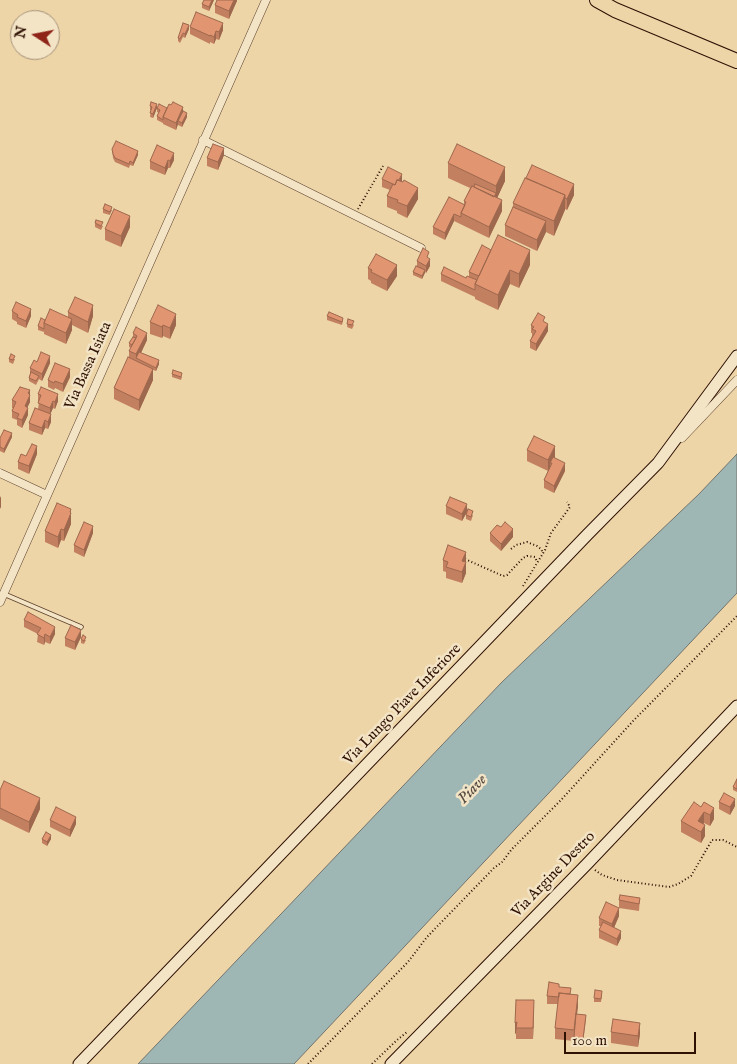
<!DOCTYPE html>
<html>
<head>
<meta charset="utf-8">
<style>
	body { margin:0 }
	#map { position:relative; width:737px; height:1064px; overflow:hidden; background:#edd5a8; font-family:"IM FELL English",serif }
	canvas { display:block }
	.north { position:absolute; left:10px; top:10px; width:50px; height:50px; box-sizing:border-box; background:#f3e4c6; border:1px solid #a59078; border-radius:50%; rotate:281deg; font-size:14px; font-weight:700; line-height:20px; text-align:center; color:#2f1104 }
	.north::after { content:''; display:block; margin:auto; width:18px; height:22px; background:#8f2418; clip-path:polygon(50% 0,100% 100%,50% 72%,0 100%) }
	.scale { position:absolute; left:564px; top:1032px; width:132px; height:22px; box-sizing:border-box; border:2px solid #2f1104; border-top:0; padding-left:6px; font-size:15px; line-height:18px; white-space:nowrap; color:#2f1104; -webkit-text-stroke:4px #f3e4c6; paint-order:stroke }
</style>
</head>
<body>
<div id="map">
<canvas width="737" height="1064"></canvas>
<div class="north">N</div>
<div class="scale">100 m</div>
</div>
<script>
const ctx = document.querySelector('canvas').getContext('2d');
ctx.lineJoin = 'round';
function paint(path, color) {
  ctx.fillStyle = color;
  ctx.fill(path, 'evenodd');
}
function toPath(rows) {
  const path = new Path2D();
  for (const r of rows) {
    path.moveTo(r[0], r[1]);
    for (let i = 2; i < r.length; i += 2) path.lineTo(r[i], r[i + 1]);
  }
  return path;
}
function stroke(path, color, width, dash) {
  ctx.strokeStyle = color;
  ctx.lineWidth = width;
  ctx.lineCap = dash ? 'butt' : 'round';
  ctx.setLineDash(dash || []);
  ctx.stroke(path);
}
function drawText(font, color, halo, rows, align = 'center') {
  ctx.font = font + ' "IM FELL English",serif';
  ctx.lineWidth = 5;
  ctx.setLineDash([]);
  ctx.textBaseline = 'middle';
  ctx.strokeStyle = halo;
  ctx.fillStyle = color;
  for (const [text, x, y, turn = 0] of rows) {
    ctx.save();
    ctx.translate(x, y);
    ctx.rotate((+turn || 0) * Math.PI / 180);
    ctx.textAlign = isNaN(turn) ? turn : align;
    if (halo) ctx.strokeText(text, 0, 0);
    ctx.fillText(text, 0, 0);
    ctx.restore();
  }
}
const water = toPath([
	[737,454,737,593,294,1064,138,1064,502,682,699,494,737,454]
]);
const path = toPath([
	[358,209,383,166],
	[511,549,516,545,527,542,537,546,541,549,543,553],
	[465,559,503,576,507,575,523,558,527,556,535,557,537,562],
	[523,586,545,550,551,533,570,507,567,502],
	[595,870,602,875,617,880,669,887,678,884,691,876,712,840,723,840,737,847],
	[308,1064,408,962,427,937,494,868,502,862,512,849,561,800,634,720,737,616],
	[372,1064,397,1040,407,1032]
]);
const lane = toPath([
	[4,594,81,627]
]);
const street = toPath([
	[203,140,421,248],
	[682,438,737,380],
	[0,473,47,495],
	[0,602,266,0]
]);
const secondary = toPath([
	[79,1064,587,535,658,463,737,356],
	[391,1064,587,864,737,706]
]);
const highway = toPath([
	[597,0,615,10,737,61]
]);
const wall = toPath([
	[214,0,209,11,202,8,202,4],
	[237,0,229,19,215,13,215,5],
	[190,27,223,30,219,40,216,39,214,44,210,42,210,44,190,34],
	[189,29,185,38,183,37,180,43,178,41,178,38],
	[150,106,157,108,153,118,150,117,151,110,150,110],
	[157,108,167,108,183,111,187,117,182,127,178,125,178,124,176,130,163,124,163,123,157,120,157,116,159,113,157,112],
	[112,149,138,155,133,166,130,165,129,168,115,162,113,158],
	[224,155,218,170,207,166,207,158],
	[174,160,170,168,168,168,165,175,150,169,150,161],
	[448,163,505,181,497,198,502,211,489,238,454,221,445,240,433,234,433,227,464,204,464,201,470,188,448,178],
	[382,179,402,181,402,182,418,199,407,218,397,213,397,211,387,207,387,196,390,190,382,187],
	[574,195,567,210,565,209,554,236,546,232,537,251,505,236,505,225,513,207,513,203],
	[103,209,112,210,110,215,103,213],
	[95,223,103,226,101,230,95,227],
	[130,227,121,247,105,240,105,229],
	[491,250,530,265,519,288,510,284,498,310,475,299,475,297,441,281,441,274,466,278,469,277,469,272],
	[429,258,430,266,426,273,425,272,422,279,413,275,413,272,417,266,417,261],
	[368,268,397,276,387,291,371,283,371,281,368,279],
	[12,311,31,316,26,328,17,324,17,322,12,319],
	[68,312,93,316,88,333,72,325,72,330,66,344,44,334,44,332,38,330,38,326,45,320,68,317],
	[327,316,343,321,342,325,327,320],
	[348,319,354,325,352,329,347,327],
	[150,322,176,325,170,339,163,336,162,338,150,334],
	[545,322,548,331,536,351,530,348,530,341,532,336,532,333,531,333,531,325],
	[133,333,147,340,141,353,159,364,156,371,153,370,153,380,139,411,114,399,114,388,129,358,129,351,131,348,129,347,129,343,133,337],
	[9,359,15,359,13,364,9,362],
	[37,362,50,363,42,381,39,379,36,385,29,381,29,378,30,374,30,368],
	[172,374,182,377,181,380,172,377],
	[70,377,63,392,55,388,54,390,48,387,48,380],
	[30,394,30,402,27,407,28,415,22,428,17,425,17,420,12,418,12,411,13,408,12,408,12,400],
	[38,394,58,401,55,409,53,408,50,414,51,422,48,429,45,428,42,435,29,430,29,423,38,409,39,402,38,401],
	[12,437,4,453,0,451,0,438],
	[527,450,555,457,555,458,565,471,554,493,544,488,544,480,548,471,527,461],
	[37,454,29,474,18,469,18,462,26,456],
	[446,506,467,512,462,521,446,514],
	[71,513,71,524,64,541,61,540,58,548,45,542,45,531],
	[466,515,473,515,471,521,466,519],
	[501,527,513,537,501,551,490,541,490,533],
	[93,533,84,557,74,552,74,545],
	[466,552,466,573,462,583,446,578,446,572,443,571,443,560],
	[24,620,55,634,50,644,45,642,44,645,37,642,38,634,24,627],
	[81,637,75,650,65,646,65,638],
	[81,639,86,640,84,644,81,643],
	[737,779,737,792,733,790,733,787],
	[0,790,40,809,29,833,0,819],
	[719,802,735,806,730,815,719,809],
	[701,807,714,819,710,826,704,823,703,824,705,836,701,843,681,832,681,821],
	[50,820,76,824,70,837,50,827],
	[42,839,51,839,47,846,42,843],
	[640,898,639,911,619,908,619,900],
	[619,916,614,928,621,938,617,946,599,938,599,930,601,926,599,926,599,918],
	[559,987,571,994,578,1006,577,1014,586,1019,583,1042,555,1039,555,1028,558,1004,547,1004,547,996],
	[602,995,601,1002,594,1002,594,998],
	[516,1000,534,1011,533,1039,516,1039,516,1033,515,1034],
	[611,1032,640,1034,638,1047,611,1043]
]);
const shadedWall = toPath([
	[212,0,214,0,209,11,209,7],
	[234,0,237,0,237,1,229,19,229,11],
	[223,23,223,30,219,40,219,32],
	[189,25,189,29,185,38,185,34],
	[216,31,216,39,214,44,214,37],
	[157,104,157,108,153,118,153,114],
	[183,107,183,114,178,121,178,124,176,130,176,123],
	[187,113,187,117,182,127,182,123],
	[224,148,224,155,218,170,218,162],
	[138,151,138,155,133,166,133,163],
	[174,153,174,160,170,168,170,161],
	[168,160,168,168,165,175,165,168],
	[505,167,505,181,493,207,493,200,496,193,496,186],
	[402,174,402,181,396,193,396,186],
	[574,184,574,195,567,210,567,199],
	[418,188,418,199,407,218,407,206],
	[565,195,565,210,554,236,554,221],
	[502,200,502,211,489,238,489,227],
	[454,214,454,221,445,240,445,233],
	[130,216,130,227,121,247,121,236],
	[546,221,546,232,537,251,537,240],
	[530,250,530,265,519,288,519,274],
	[430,259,430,266,426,273,426,266],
	[397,265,397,276,387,291,387,280],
	[425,270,425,273,422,279,422,276],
	[510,270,510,284,498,310,498,295],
	[93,305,93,316,88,333,88,322],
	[31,309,31,316,26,328,26,321],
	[176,314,176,325,170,339,170,328],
	[72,319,72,330,66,344,66,333],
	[548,324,548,331,536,351,536,344],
	[163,325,163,336,162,338,162,327],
	[147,333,147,340,138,359,136,358,136,362,136,354],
	[50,356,50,363,42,381,42,374],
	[159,360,159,364,156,371,156,368],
	[70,369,70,377,63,392,63,384],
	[153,369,153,380,139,411,139,400],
	[30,390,30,402,25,413,25,406,28,393],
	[58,394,58,401,55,409,55,402],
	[53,401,53,408,50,415,50,408],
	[28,408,28,415,22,428,22,420],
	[51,414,51,422,48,429,48,422],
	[45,420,45,428,42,435,42,428],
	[12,433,12,437,4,453,4,449],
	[37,446,37,454,29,474,29,466],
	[555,446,555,457,552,463,550,463,550,467,548,471,548,460],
	[565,463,565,471,554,493,554,486],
	[1,496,1,507,0,509,0,498],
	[467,504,467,512,462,521,462,514],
	[71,509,71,524,64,541,64,530],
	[93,526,93,533,84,557,84,550],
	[61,529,61,540,58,548,58,537],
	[513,529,513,537,501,551,501,544],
	[466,552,466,573,462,583,462,561],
	[55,627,55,634,50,644,50,637],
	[81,630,81,637,75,650,75,642],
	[45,634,45,642,44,645,44,638],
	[40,798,40,809,29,833,29,822],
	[735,799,735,806,730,815,730,807],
	[714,808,714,819,710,826,710,815],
	[704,812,704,823,699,831,698,821],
	[76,817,76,824,70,837,70,830],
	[705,825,705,836,701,843,701,832],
	[51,835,51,839,47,846,47,842],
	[619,908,619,916,612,932,612,924],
	[621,931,621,938,617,946,617,939],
	[578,995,578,1006,574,1037,574,1030],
	[534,1000,534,1011,533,1039,533,1028],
	[517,1022,516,1033,515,1034,515,1023],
	[640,1023,640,1034,638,1047,638,1036]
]);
const building = toPath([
	[204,0,212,0,209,7,202,4,204,0],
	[217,0,234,0,229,11,215,5,217,0],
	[196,12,223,23,219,32,216,31,214,37,210,35,210,36,190,27,196,12],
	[183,23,189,25,185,34,183,33,180,39,178,38,183,23],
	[151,102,157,104,153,114,150,113,152,107,150,106,151,102],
	[173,102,183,107,176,123,163,117,169,104,171,105,173,102],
	[159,104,167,108,163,117,163,120,157,116,160,110,157,108,159,104],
	[183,111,187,113,182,123,178,121,183,111],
	[116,141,138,151,133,163,130,161,129,164,115,158,113,154,112,149,116,141],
	[213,144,224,148,218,162,207,158,213,144],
	[457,144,505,167,496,186,448,163,457,144],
	[157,145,174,153,170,161,168,160,165,168,150,161,157,145],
	[532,165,574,184,567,199,565,198,565,195,526,178,532,165],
	[388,167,402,174,399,180,397,180,395,185,382,179,388,167],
	[525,178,565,195,554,221,513,203,525,178],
	[397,180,403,182,404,180,418,188,407,206,397,202,398,200,387,196,393,184,395,185,397,180],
	[475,184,496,193,494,197,474,187,475,184],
	[472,186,502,200,489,227,461,213,466,202,464,201,472,186],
	[449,197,465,205,461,213,461,217,454,214,445,233,433,227,449,197],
	[105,204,112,207,110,212,103,209,105,204],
	[513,207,546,221,537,240,505,225,513,207],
	[114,209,130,216,121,236,105,229,114,209],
	[96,220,103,222,101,226,95,223,96,220],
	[498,235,530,250,519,274,510,270,498,295,475,284,498,235],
	[482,245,491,250,479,276,469,272,482,245],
	[423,248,429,252,427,257,430,259,426,266,417,261,423,248],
	[376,254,397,265,387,280,371,272,372,270,368,268,376,254],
	[416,266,425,270,422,276,413,272,416,266],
	[444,267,466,278,467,276,477,280,475,284,475,290,441,274,444,267],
	[75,297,93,305,88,322,68,312,75,297],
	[16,302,31,309,26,321,17,317,18,315,12,311,16,302],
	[158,305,176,314,170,328,163,325,162,327,150,322,158,305],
	[50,309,72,319,66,333,44,323,50,309],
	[329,312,343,318,342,322,327,316,329,312],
	[538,313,545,317,543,321,548,324,536,344,530,341,536,331,532,329,534,327,531,325,538,313],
	[41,318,45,320,44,323,44,329,38,326,41,318],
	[348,319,354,321,352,325,347,324,348,319],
	[136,327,147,333,136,354,129,351,137,336,133,333,136,327],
	[133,337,136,338,132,345,129,343,133,337],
	[41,352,50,356,42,374,30,368,34,360,37,362,41,352],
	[139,352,159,360,156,368,136,358,139,352],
	[11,354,15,356,13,360,9,359,11,354],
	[128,357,153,369,139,400,114,388,128,357],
	[55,363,70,369,63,384,55,381,54,383,48,380,55,363],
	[173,370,182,373,181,377,172,374,173,370],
	[31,372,39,376,36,381,29,378,31,372],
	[20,387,30,390,28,393,30,395,25,406,28,408,22,420,17,418,19,414,12,411,16,402,12,400,20,387],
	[41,387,58,394,55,402,53,401,50,408,38,403,41,395,38,394,41,387],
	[35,408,51,414,48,422,45,420,42,428,29,423,35,408],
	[4,430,12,433,4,449,0,447,0,438,4,430],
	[534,436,555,446,548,460,527,450,534,436],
	[32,444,37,446,29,466,18,462,21,454,26,456,32,444],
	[553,457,565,463,554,486,544,480,552,463,550,463,553,457],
	[450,497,467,504,462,514,446,506,450,497],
	[57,503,71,509,70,512,71,513,64,530,61,529,58,537,45,531,57,503],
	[468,509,473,511,471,517,466,515,468,509],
	[84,522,93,526,84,550,74,545,84,522],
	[505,522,513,529,501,544,490,533,497,525,501,527,505,522],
	[448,545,466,552,462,561,466,562,462,572,446,567,448,562,443,560,448,545],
	[28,612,55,627,50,637,45,634,44,638,37,634,41,628,24,620,28,612],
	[71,625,81,630,75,642,65,638,71,625],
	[83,635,86,637,84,641,81,639,83,635],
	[737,779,737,789,733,787,737,779],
	[4,781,40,798,29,822,0,808,0,790,4,781],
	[724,793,735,799,730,807,719,802,724,793],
	[694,802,701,807,704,802,714,808,710,815,704,812,698,821,705,825,701,832,681,821,694,802],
	[56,807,76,817,70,830,50,820,56,807],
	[46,832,51,835,47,842,42,839,46,832],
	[620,895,640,898,639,904,619,900,620,895],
	[606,902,619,908,612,924,599,918,606,902],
	[603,922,621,931,617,939,599,930,603,922],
	[549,982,559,984,559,987,571,988,570,994,559,993,559,997,547,996,549,982],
	[595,990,602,991,601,999,594,998,595,990],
	[559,993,578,995,574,1030,555,1028,559,993],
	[516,1000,534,1000,533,1028,516,1028,517,1022,515,1023,516,1000],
	[576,1014,586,1015,583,1039,574,1037,576,1014],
	[613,1019,640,1023,638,1036,611,1032,613,1019]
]);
const streetNames = [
	["Via Bassa Isiata",89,366,-66],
	["Via Lungo Piave Inferiore",403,705,-46],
	["Via Argine Destro",554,875,-46]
];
const waterNames = [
	["Piave",473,790,-46]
];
paint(water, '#9eb6b4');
stroke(water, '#72746e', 1);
stroke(lane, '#5e422d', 5.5);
stroke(street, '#5e422d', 9);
stroke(secondary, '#2f1104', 13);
stroke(highway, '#2f1104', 16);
stroke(path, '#2f1104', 2, [1, 2.5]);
stroke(lane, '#f3e4c6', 4);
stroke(street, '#f3e4c6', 8);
stroke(secondary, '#f3e4c6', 11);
stroke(highway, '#edd5a8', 14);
paint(wall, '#c28060');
paint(shadedWall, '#9e684e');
paint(building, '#e19570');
stroke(building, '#9e684e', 1);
drawText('15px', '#2f1104', '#f3e4c6', streetNames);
drawText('italic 16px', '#564b42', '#f3e4c6', waterNames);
</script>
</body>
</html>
